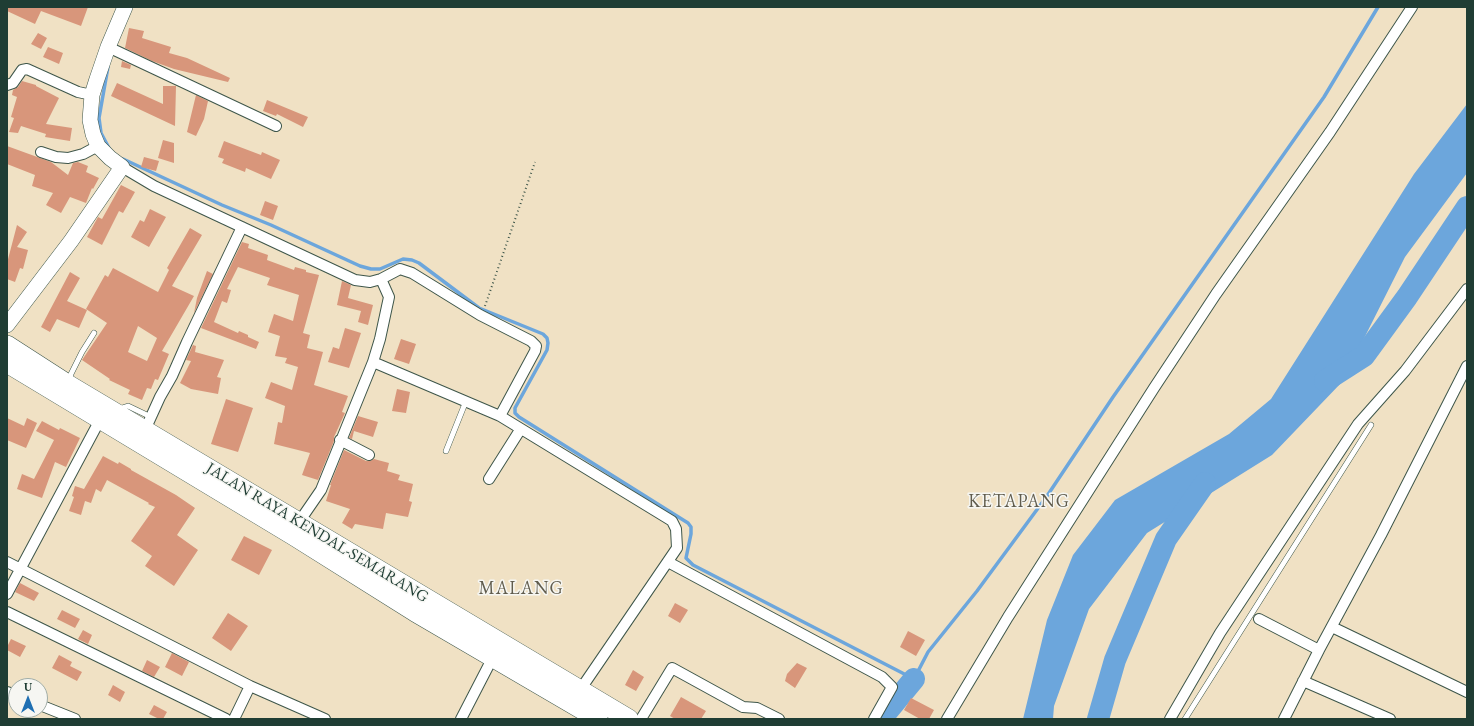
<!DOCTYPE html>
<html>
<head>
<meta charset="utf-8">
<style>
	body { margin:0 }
	#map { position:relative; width:1474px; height:726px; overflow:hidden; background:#f0e1c4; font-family:"EB Garamond",serif }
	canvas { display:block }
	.frame { position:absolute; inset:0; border:8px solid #1f3d34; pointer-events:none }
	.north { position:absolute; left:8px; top:678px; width:40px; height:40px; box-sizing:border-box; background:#f6f6f2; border:1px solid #a0aca6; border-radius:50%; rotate:0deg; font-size:11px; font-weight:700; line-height:16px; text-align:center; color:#1f3d34 }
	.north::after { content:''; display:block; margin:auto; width:14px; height:18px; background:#1f6fb2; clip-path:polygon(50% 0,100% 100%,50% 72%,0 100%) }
</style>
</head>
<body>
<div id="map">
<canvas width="1474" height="726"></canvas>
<div class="frame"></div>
<div class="north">U</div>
</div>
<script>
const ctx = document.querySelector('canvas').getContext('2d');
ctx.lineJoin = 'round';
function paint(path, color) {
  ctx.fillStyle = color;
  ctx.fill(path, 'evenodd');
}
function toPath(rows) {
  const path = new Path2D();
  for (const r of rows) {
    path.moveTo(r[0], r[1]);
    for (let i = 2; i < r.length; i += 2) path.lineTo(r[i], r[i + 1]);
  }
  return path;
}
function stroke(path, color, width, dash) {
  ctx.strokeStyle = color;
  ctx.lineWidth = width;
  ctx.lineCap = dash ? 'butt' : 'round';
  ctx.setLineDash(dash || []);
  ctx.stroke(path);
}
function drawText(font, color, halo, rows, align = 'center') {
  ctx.font = font + ' "EB Garamond",serif';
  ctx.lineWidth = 3;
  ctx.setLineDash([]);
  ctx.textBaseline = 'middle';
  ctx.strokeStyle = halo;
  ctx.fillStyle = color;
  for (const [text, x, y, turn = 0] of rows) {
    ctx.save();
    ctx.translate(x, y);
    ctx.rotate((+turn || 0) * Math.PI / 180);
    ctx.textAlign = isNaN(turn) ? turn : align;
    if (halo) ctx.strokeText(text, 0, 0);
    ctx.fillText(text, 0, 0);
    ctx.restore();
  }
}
const water = toPath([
	[1467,104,1467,173,1405,257,1342,382,1272,455,1147,533,1089,609,1054,706,1053,719,1023,719,1047,620,1073,555,1115,500,1229,434,1271,399,1414,174]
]);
const stream = toPath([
	[108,67,99,118,101,133,109,148],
	[123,159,222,205,271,225,360,266,371,269,380,269,403,259,412,260,419,263,479,308,543,334,547,338,548,343,547,350,515,408,515,413,519,417,688,523,691,527,691,534,686,558,693,565,914,679,928,652,977,591,1047,496,1113,397,1324,97,1378,7]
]);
const river = toPath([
	[1325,381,1364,356,1407,297,1467,207],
	[881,719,914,679],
	[1098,719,1115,660,1166,539,1205,483]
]);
const building = toPath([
	[7,7,88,7,81,26,41,11,35,24,7,11],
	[129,28,144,31,142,38,171,47,169,53,187,58,230,78,228,82,174,69,152,61,125,48],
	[38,33,47,38,41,49,31,44],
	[48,47,63,53,59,64,43,57],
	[122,61,131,65,130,69,121,67],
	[22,81,36,85,36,86,59,98,46,124,72,128,70,141,45,137,46,134,21,126,18,133,9,132,14,118,11,117,17,97,12,95,13,90,18,87],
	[117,83,163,104,163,86,176,86,175,126,111,96],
	[196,95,208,101,204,119,196,136,187,132],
	[267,100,308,117,303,127,277,114,276,116,263,111],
	[163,140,174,143,174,163,158,158],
	[224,141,261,155,262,152,280,160,271,179,246,168,245,172,222,163,224,159,218,157],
	[7,146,51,162,68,175,73,163,78,162,88,166,86,172,99,178,93,189,92,188,86,203,70,197,61,213,46,205,53,193,32,186,35,175,7,164],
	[144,157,159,161,156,171,141,167],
	[121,185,135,192,123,213,119,211,102,245,87,237,98,217,102,219],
	[265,201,278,206,273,220,260,215],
	[150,209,166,217,149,247,131,237,140,220,144,222],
	[17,225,27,232,17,247,28,250,23,269,20,268,15,282,7,279,7,263],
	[190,228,202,235,172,286,194,296,162,351,169,354,158,380,155,379,151,389,147,388,142,400,128,394,130,390,109,380,110,379,82,360,107,323,86,309,105,275,108,277,113,268,158,292,169,270,167,268],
	[138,326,157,338,147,361,128,352],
	[242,242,249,244,248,248,268,255,267,260,294,270,295,267,306,270,306,272,319,275,303,333,310,335,307,348,323,352,314,385,348,396,342,412,345,413,334,437,334,441,318,480,302,475,310,453,274,444,278,422,282,423,285,406,265,398,271,382,292,390,298,367,285,363,287,358,275,356,280,336,268,332,274,314,293,321,299,295,267,285,270,278,238,267,227,289,231,290,227,303,222,301,214,322,238,333,239,331,248,335,248,337,259,342,256,349,201,328],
	[207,271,213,274,194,313,197,298],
	[70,272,80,278,67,301,87,310,79,328,57,319,50,332,41,327],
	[342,281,351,285,348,298,373,305,368,325,358,322,361,311,337,305],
	[345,328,361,333,349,368,328,362,333,347,339,349],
	[401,339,416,344,409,364,394,359],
	[193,345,196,346,195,352,224,360,217,377,221,378,218,394,191,389,180,383,191,361,186,360],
	[397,389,410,392,406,413,392,411],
	[226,399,253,408,238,452,211,444],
	[358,416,378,422,373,437,354,431,352,439,349,438],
	[7,418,24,426,27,418,37,423,26,448,7,440],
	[42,421,59,430,60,428,80,438,66,467,55,462,42,498,17,489,22,474,34,479,54,440,36,431],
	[344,450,366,461,370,461,374,459,389,463,387,471,400,475,398,480,413,484,409,501,412,502,408,517,386,513,383,529,355,524,352,529,342,523,350,509,326,501,331,485,330,485],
	[103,456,118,464,119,462,131,469,131,470,176,495,195,508,177,535,198,550,174,586,145,566,152,556,131,541,155,507,148,504,149,503,107,480,101,492,96,489,91,503,85,501,81,515,69,511,74,497,72,496,75,486,84,489],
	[244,536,272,550,259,575,231,560],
	[20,583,39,593,34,601,15,592],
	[675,603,688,610,680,623,668,616],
	[62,610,80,619,75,628,57,619],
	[228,613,248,626,231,651,212,638],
	[83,630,92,635,88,644,78,639],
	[908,631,925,640,916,656,900,647],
	[11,639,26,646,20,657,7,650,7,647],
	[172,653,189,662,182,676,165,667],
	[59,655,72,662,70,666,82,672,77,681,52,668],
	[147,660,160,667,154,677,142,671],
	[797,663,807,668,795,688,785,681,787,674],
	[633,670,644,677,636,691,625,685],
	[113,685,125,692,120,702,108,695],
	[681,697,706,711,701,719,675,719,670,716],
	[911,698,934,710,929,719,920,719,904,710],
	[154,705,167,712,163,719,159,719,149,714]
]);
const path = toPath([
	[485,306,535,162]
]);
const lane = toPath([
	[70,380,71,374,82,352,94,333],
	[119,412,122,408,128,406,151,417],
	[446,451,466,401],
	[1185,719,1371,425]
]);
const street = toPath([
	[108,47,276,126],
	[7,85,13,83,22,70,27,69,78,92,92,95],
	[41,152,56,157,68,158,83,154,98,146],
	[122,167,154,186,355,280,370,282,381,279,400,269,412,273,480,315,531,341,536,346,535,351,500,416],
	[373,362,500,416,672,521,676,529,677,548,578,693],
	[145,430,160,397,172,376,187,342,242,227],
	[340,440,369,455],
	[489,479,520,430],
	[299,522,321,490,373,362,380,339,389,297,381,279],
	[7,562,250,686,325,719],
	[668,562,882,677,892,687,874,719],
	[7,594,102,416],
	[7,612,226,719],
	[1259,619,1319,650],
	[1332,627,1467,692],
	[1303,681,1390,719],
	[7,692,16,695],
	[40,705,75,719],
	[234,719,250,686],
	[461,719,493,657],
	[641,719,672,668,743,707,757,708,779,719],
	[947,719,1008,617,1154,388,1216,294,1330,132,1412,7],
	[1170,719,1220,633,1358,424,1405,371,1467,289],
	[1284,719,1319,650,1381,535,1467,366]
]);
const secondary = toPath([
	[7,325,71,241,122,167,110,158,98,146,93,134,90,120,92,95,97,79,108,47,125,7]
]);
const highway = toPath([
	[7,345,69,385,629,719],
	[7,363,294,536,415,612,598,719]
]);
const streetNames = [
	["JALAN RAYA KENDAL-SEMARANG",317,533,31]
];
const quarterNames = [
	["KETAPANG",1019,502],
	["MALANG",521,589]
];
paint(water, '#6ca6dc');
stroke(stream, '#6ca6dc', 3.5);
stroke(river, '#6ca6dc', 22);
paint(building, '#d8967b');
stroke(lane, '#3e564a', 6);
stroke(street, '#3e564a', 12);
stroke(secondary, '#3e564a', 16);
stroke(highway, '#3e564a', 20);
stroke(path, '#3e564a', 2, [1, 3]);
stroke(lane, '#fff', 5);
stroke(street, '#fff', 10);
stroke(secondary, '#fff', 15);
stroke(highway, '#fff', 19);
drawText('16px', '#1f3d34', '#f6f6f2', streetNames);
ctx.letterSpacing = '1px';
drawText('18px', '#605c4d', '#f6f6f2', quarterNames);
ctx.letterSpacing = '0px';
</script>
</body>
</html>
